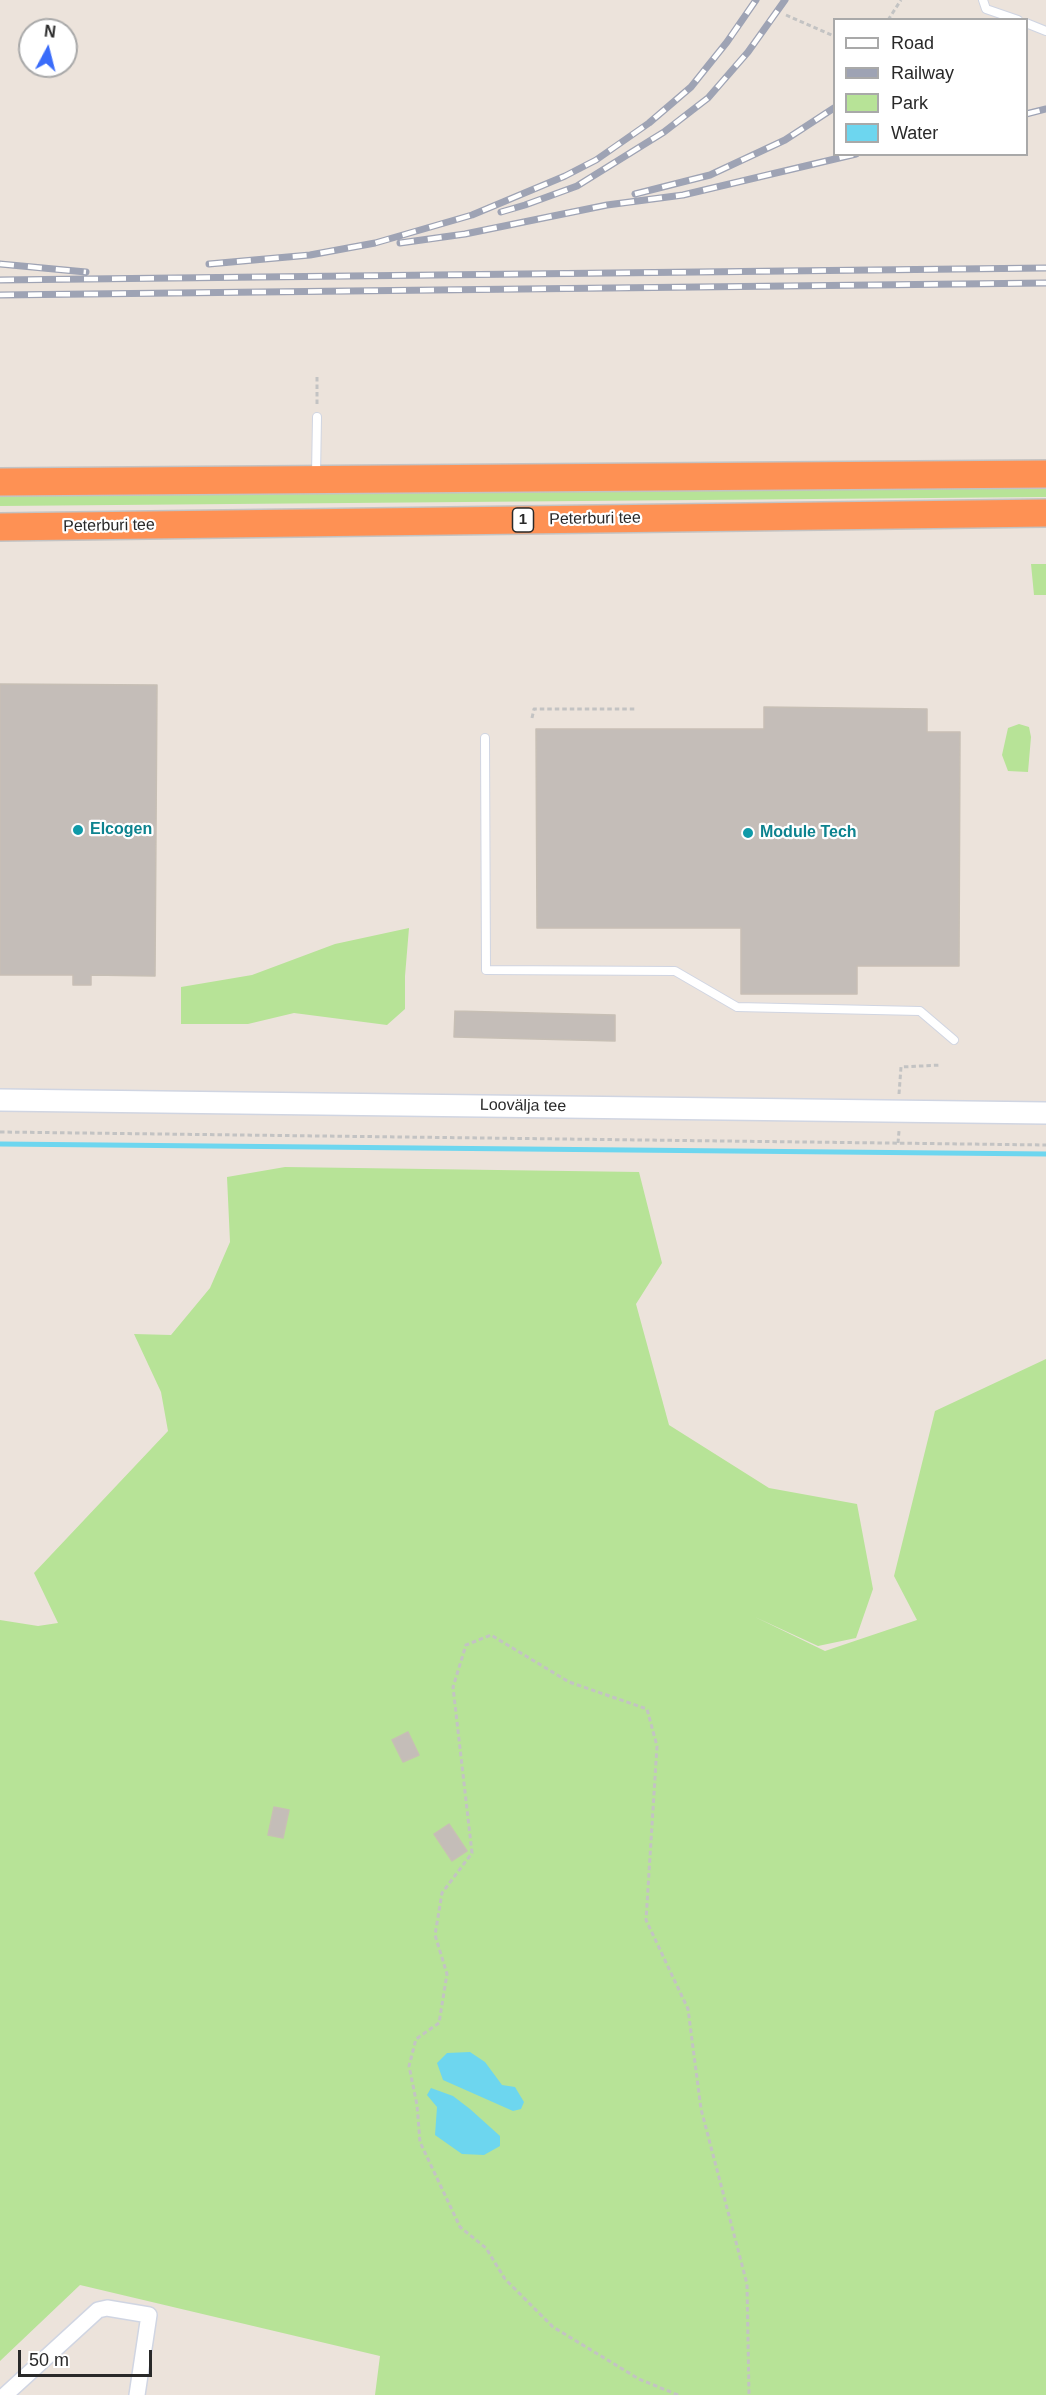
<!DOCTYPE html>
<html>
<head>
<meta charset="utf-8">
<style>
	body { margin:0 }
	#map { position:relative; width:1046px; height:2395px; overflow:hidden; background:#ece3db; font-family:Arial,sans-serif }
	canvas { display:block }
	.legend { position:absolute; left:833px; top:18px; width:195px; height:138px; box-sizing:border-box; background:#fff; border:2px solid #a9a9a9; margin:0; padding:8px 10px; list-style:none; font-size:18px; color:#292929 }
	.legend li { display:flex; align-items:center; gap:12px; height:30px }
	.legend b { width:30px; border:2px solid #a9a9a9 }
	.north { position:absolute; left:18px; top:18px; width:60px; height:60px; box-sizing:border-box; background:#fff; border:2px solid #a9a9a9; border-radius:50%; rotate:7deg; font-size:16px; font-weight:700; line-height:24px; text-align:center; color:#292929 }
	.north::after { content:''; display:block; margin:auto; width:21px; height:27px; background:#3a6cfa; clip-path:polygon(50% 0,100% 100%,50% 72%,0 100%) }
	.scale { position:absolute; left:18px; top:2350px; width:134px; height:27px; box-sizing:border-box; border:3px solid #292929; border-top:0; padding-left:8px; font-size:18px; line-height:21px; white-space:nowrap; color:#292929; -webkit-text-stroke:4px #fff; paint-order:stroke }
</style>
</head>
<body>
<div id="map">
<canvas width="1046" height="2395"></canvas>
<ul class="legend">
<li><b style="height:8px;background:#fff"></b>Road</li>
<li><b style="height:8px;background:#9ea3b4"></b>Railway</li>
<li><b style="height:16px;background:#b7e397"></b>Park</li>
<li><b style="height:16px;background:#6dd6ef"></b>Water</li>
</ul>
<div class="north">N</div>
<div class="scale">50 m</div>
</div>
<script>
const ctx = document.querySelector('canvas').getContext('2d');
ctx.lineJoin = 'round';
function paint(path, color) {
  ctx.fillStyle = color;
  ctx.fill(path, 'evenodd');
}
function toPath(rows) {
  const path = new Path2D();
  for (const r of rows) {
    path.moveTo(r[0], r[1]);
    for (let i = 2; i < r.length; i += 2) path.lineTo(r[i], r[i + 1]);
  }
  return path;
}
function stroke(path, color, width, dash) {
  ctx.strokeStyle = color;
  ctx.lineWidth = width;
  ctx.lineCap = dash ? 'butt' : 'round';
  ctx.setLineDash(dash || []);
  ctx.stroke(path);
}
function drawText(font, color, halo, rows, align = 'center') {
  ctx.font = font + ' Arial,sans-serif';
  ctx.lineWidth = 4.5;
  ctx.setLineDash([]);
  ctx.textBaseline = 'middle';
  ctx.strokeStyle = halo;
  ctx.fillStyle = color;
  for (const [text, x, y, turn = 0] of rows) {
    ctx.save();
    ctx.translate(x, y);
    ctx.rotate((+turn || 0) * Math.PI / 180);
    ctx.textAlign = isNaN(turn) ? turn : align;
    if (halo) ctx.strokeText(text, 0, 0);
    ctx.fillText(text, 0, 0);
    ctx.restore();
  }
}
const green = toPath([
	[1046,486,1046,497,0,506,0,495],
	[1031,564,1046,564,1046,595,1034,595],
	[1019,724,1029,727,1031,737,1028,772,1008,771,1002,755,1008,728],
	[409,928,405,976,405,1009,387,1025,294,1013,248,1024,181,1024,181,987,252,975,335,944],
	[285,1167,639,1172,662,1263,636,1304,669,1425,769,1488,857,1504,873,1589,856,1638,818,1646,755,1617,825,1651,917,1620,894,1576,935,1411,1046,1359,1046,2395,375,2395,380,2356,80,2285,0,2361,0,1620,38,1626,58,1623,34,1573,168,1431,161,1392,134,1334,171,1335,210,1288,230,1242,227,1177]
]);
const water = toPath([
	[470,2052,485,2062,502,2085,515,2087,524,2102,521,2109,513,2111,443,2080,437,2063,447,2053],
	[431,2088,453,2096,470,2109,500,2136,500,2146,484,2155,462,2154,435,2135,437,2107,427,2095]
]);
const stream = toPath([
	[0,1144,1046,1154]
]);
const building = toPath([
	[0,684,157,685,155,976,91,975,91,985,73,985,73,975,0,975,0,684],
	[764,707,927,709,927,732,960,732,959,966,857,966,857,994,741,994,741,928,537,928,536,729,764,729,764,707],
	[455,1011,615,1015,615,1041,454,1037,455,1011],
	[408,1732,419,1755,403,1762,392,1740,408,1732],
	[274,1807,289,1810,283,1838,268,1835,274,1807],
	[449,1824,467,1851,452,1861,434,1834,449,1824]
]);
const path = toPath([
	[786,15,834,36],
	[888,20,901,0],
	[317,377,317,407],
	[532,718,534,709,635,709],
	[899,1094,901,1067,941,1065],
	[0,1132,1046,1145],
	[898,1143,899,1131],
	[678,2395,639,2379,553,2327,505,2279,486,2248,460,2227,420,2142,417,2105,409,2066,416,2039,439,2023,447,1974,435,1935,442,1893,472,1853,453,1687,466,1645,491,1635,569,1682,647,1709,657,1746,646,1920,688,2009,701,2109,747,2284,749,2395]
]);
const lane = toPath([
	[983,0,986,9,1018,20],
	[1026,23,1046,31],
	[316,475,317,417],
	[485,738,486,970,675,971,737,1007,920,1011,954,1040]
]);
const street = toPath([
	[5,2395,98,2310,107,2308,149,2315,137,2395]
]);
const secondary = toPath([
	[0,1100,1046,1113]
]);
const highway = toPath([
	[0,482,1046,474],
	[0,527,1046,513]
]);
const rail = toPath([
	[1026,114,1046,109],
	[635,194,710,175,785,140,834,108],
	[501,212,525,205,577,186,664,132,708,98,748,52,785,0],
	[400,243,465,234,607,205,683,195,856,154],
	[0,264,86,272],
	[209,264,310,255,375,243,472,215,565,176,596,160,649,123,691,87,727,42,756,0],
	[0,280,1046,268],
	[0,295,1046,283]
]);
const markers = [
	[78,830,6,"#0f9aa8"],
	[748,833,6,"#0f9aa8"]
];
const shields = [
	[523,520,21]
];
const shieldNames = [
	["1",523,520]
];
const streetNames = [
	["Peterburi tee",595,519,-1],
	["Peterburi tee",109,526,-1],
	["Loovälja tee",523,1106,1]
];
const cultureNames = [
	["Elcogen",90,830],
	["Module Tech",760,833]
];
paint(green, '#b7e397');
paint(water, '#6dd6ef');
stroke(stream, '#6dd6ef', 5);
paint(building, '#c4bdb8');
stroke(building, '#c7bfb5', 1.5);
stroke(lane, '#d0d5e2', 10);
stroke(street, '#d0d5e2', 18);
stroke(secondary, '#d0d5e2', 24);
stroke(highway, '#c3c3c3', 30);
stroke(path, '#c3c3c3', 3, [4.5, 3]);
stroke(lane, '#fff', 8);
stroke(street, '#fff', 15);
stroke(secondary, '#fff', 21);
stroke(highway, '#fe9154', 27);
stroke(rail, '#9ea3b4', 7);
stroke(rail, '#fff', 4.5, [14]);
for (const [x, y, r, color] of markers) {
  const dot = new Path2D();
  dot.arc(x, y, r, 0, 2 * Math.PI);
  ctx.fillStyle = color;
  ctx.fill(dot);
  stroke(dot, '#fff', 2);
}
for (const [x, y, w] of shields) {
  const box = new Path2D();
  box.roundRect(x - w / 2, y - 12, w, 24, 4.5);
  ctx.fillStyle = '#fff';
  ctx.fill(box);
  stroke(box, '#292929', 1.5);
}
drawText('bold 15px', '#292929', null, shieldNames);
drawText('16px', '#292929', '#fff', streetNames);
drawText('bold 16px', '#0d838f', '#fff', cultureNames, 'left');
</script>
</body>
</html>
